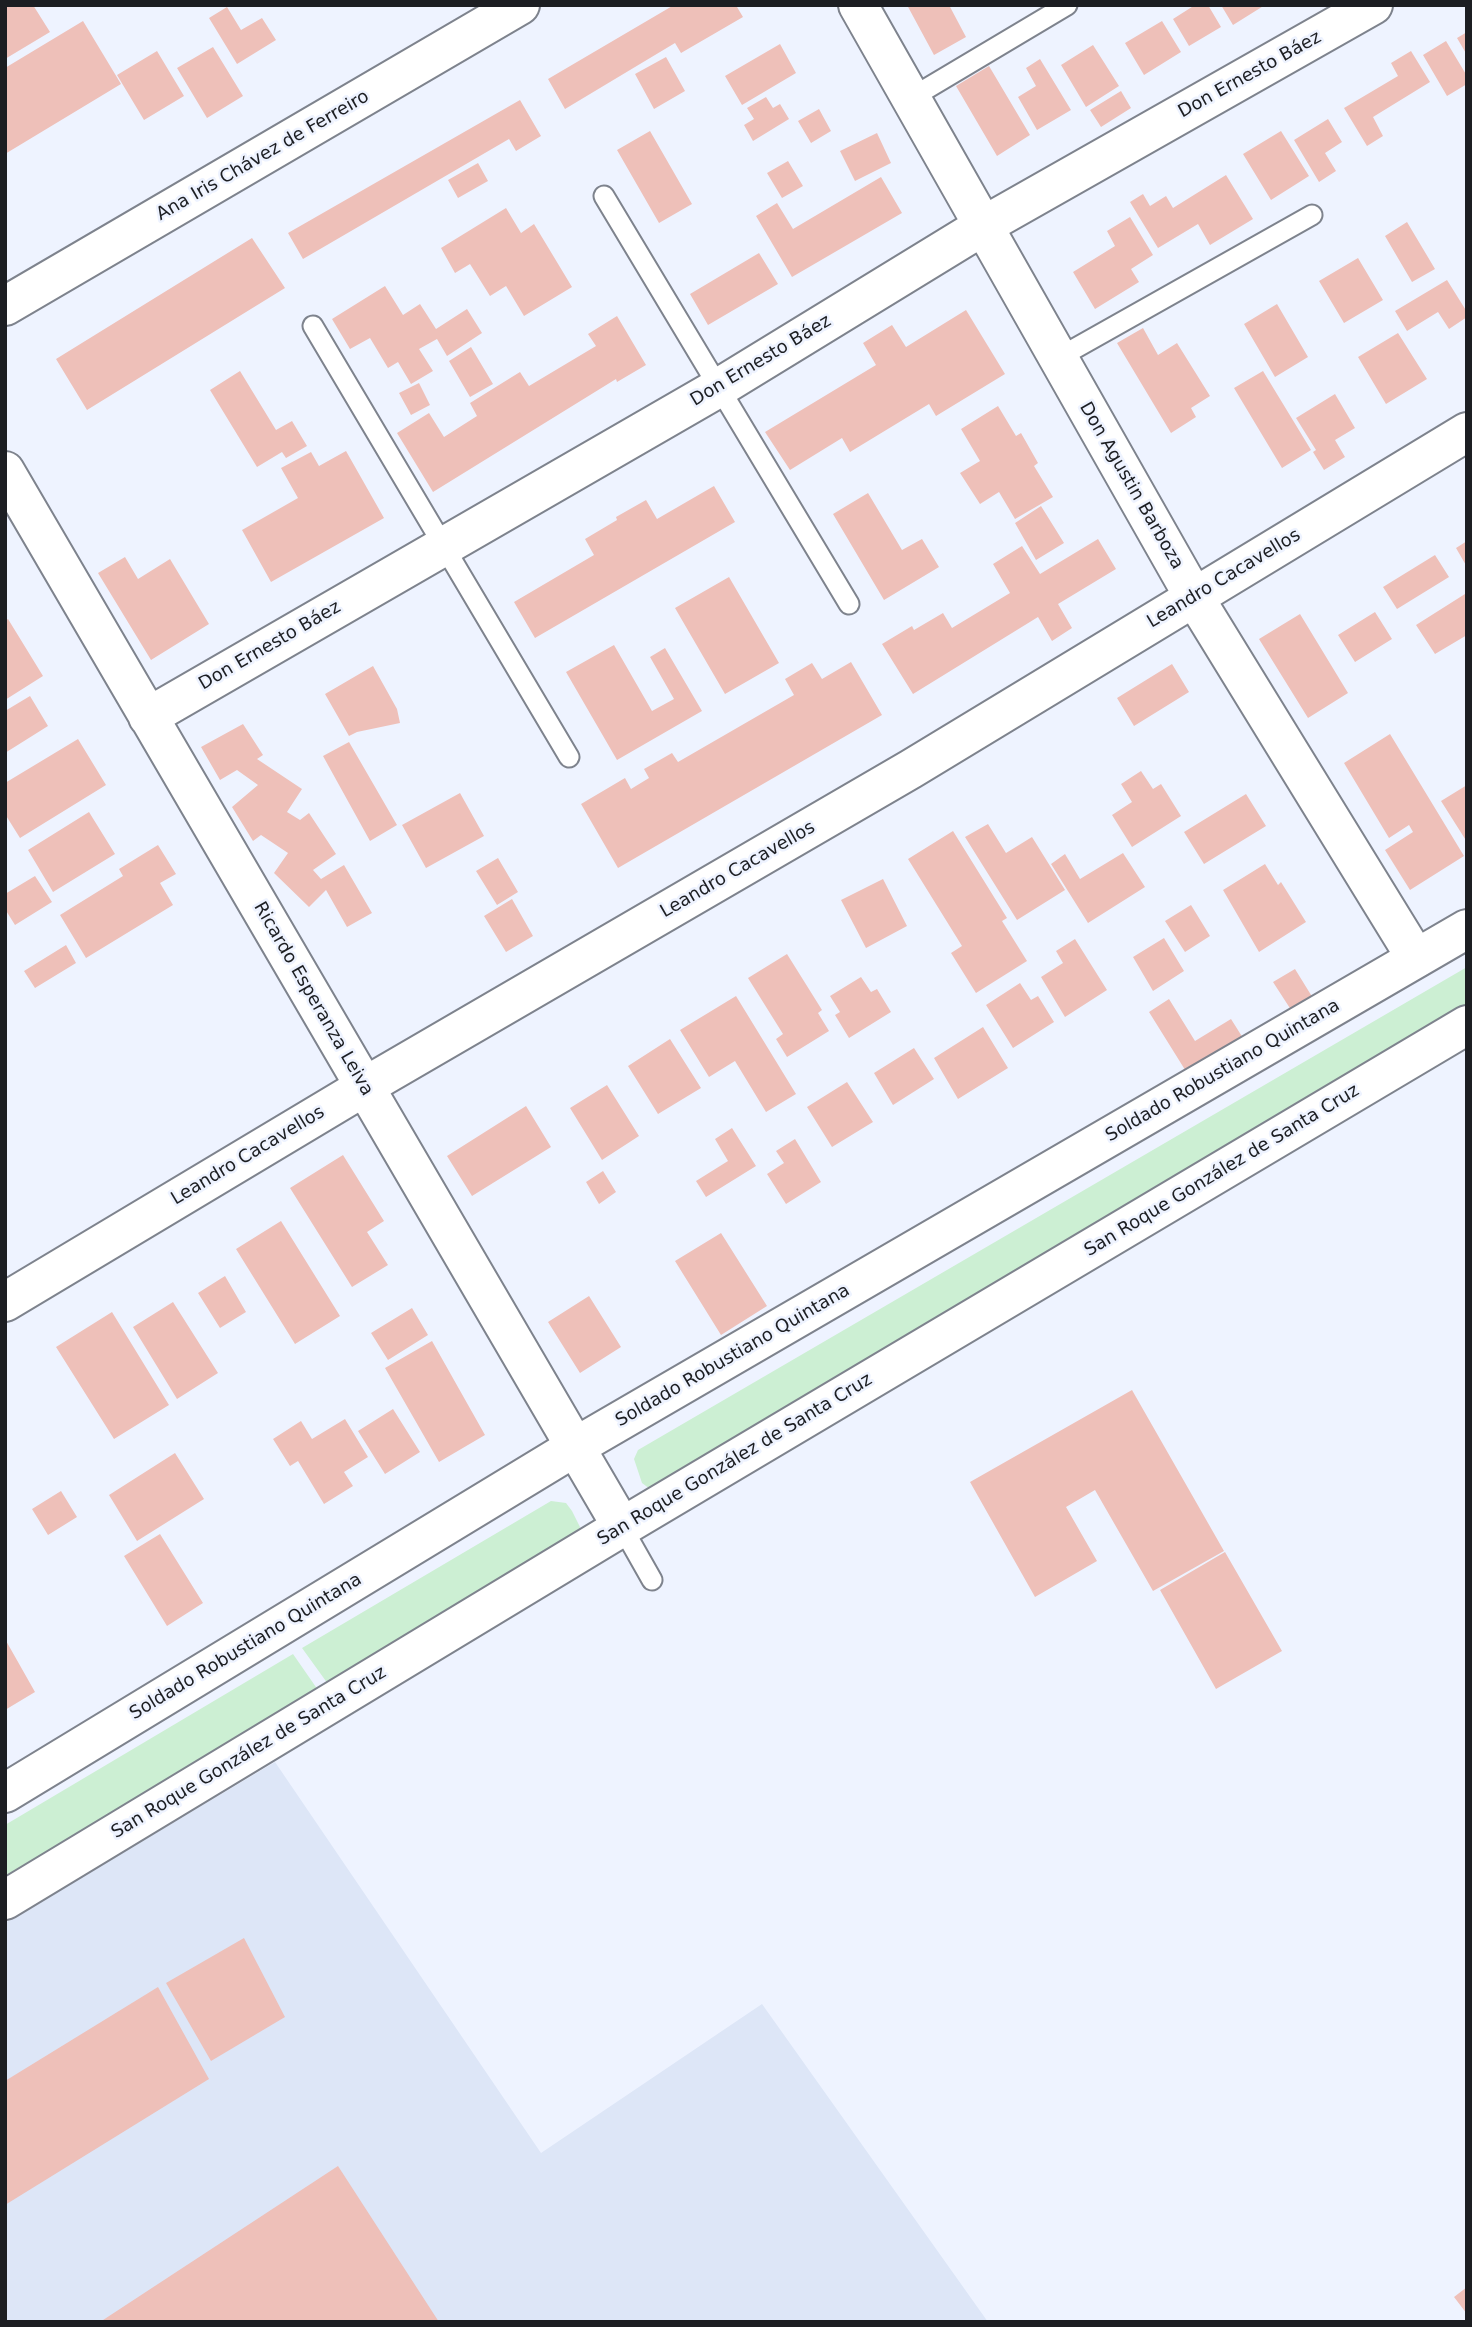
<!DOCTYPE html>
<html>
<head>
<meta charset="utf-8">
<style>
	body { margin:0 }
	#map { position:relative; width:1472px; height:2327px; overflow:hidden; background:#eef3ff; font-family:"DejaVu Sans",sans-serif }
	canvas { display:block }
	.frame { position:absolute; inset:0; border:7px solid #1c1e22; pointer-events:none }
</style>
</head>
<body>
<div id="map">
<canvas width="1472" height="2327"></canvas>
<div class="frame"></div>
</div>
<script>
const ctx = document.querySelector('canvas').getContext('2d');
ctx.lineJoin = 'round';
function paint(path, color) {
  ctx.fillStyle = color;
  ctx.fill(path, 'evenodd');
}
function toPath(rows) {
  const path = new Path2D();
  for (const r of rows) {
    path.moveTo(r[0], r[1]);
    for (let i = 2; i < r.length; i += 2) path.lineTo(r[i], r[i + 1]);
  }
  return path;
}
function stroke(path, color, width, dash) {
  ctx.strokeStyle = color;
  ctx.lineWidth = width;
  ctx.lineCap = dash ? 'butt' : 'round';
  ctx.setLineDash(dash || []);
  ctx.stroke(path);
}
function drawText(font, color, halo, rows, align = 'center') {
  ctx.font = font + ' "DejaVu Sans",sans-serif';
  ctx.lineWidth = 5;
  ctx.setLineDash([]);
  ctx.textBaseline = 'middle';
  ctx.strokeStyle = halo;
  ctx.fillStyle = color;
  for (const [text, x, y, turn = 0] of rows) {
    ctx.save();
    ctx.translate(x, y);
    ctx.rotate((+turn || 0) * Math.PI / 180);
    ctx.textAlign = isNaN(turn) ? turn : align;
    if (halo) ctx.strokeText(text, 0, 0);
    ctx.fillText(text, 0, 0);
    ctx.restore();
  }
}
const built = toPath([
	[275,1762,541,2153,762,2004,988,2322,5,2322,5,1923]
]);
const green = toPath([
	[1467,967,1467,1012,650,1489,642,1483,634,1459,638,1450],
	[551,1501,566,1503,572,1511,580,1527,578,1533,328,1684,302,1648],
	[293,1654,318,1690,5,1876,5,1825]
]);
const building = toPath([
	[7,5,33,5,50,32,5,59,5,6],
	[674,5,741,5,737,7,743,17,681,53,675,43,565,109,548,79],
	[907,5,949,5,966,37,934,55],
	[1195,5,1208,5,1221,27,1189,46,1173,19],
	[1221,5,1265,5,1233,25],
	[227,7,241,30,262,18,276,40,237,64,209,18],
	[83,21,121,84,5,154,5,68],
	[1162,21,1181,52,1144,75,1125,43],
	[1467,32,1467,55,1457,38],
	[1446,41,1467,76,1467,84,1447,96,1423,55],
	[780,44,796,73,742,105,725,76],
	[1093,45,1119,86,1086,107,1061,65],
	[213,47,243,96,207,118,177,68],
	[157,51,184,96,144,120,117,75],
	[1411,51,1430,82,1373,117,1383,136,1367,146,1344,108,1398,76,1391,63],
	[666,57,685,91,654,109,635,74],
	[1040,59,1071,110,1037,130,1018,97,1036,86,1026,68],
	[989,66,1030,135,997,156,956,86],
	[1121,91,1131,108,1101,127,1090,110],
	[766,97,773,108,780,104,789,119,753,141,744,125,754,119,747,108],
	[520,100,541,136,516,151,509,139,303,259,288,233],
	[819,109,831,131,811,143,798,121],
	[1328,119,1342,142,1325,153,1336,171,1319,182,1294,140],
	[650,131,692,204,659,223,617,150],
	[1281,131,1309,176,1271,200,1243,154],
	[877,133,891,163,855,181,840,151],
	[788,161,803,186,782,198,767,173],
	[478,163,488,181,458,198,448,180],
	[1226,175,1253,219,1210,245,1198,224,1158,248,1130,202,1143,194,1150,206,1166,196,1173,208],
	[881,177,902,213,792,277,756,216,777,203,793,229],
	[506,208,521,233,534,224,572,287,524,316,506,286,490,296,470,264,455,273,441,248],
	[1130,217,1153,255,1131,269,1139,282,1095,309,1073,272,1115,246,1107,231],
	[1407,222,1435,269,1412,282,1385,236],
	[252,238,285,288,87,410,56,359],
	[759,253,778,284,708,325,690,294],
	[1358,258,1383,300,1344,323,1319,281],
	[1447,280,1467,312,1467,317,1449,329,1438,312,1407,331,1395,311],
	[385,286,403,315,420,304,436,329,467,309,482,333,447,356,437,339,419,349,433,371,411,384,398,362,388,368,370,338,350,349,332,319],
	[1277,304,1308,357,1275,377,1244,324],
	[966,310,1005,374,936,416,929,404,850,452,842,438,790,470,765,432,876,365,863,343,892,325,906,347],
	[617,316,646,365,617,382,616,379,433,492,397,433,429,413,444,437,477,416,470,403,520,372,529,386,596,346,588,334],
	[1143,328,1158,355,1177,343,1210,396,1191,408,1196,417,1171,433,1117,343],
	[1398,333,1427,379,1386,404,1358,357],
	[471,347,493,384,470,397,449,361],
	[240,371,276,430,292,421,307,446,286,458,282,452,257,467,210,390],
	[1263,371,1311,450,1282,468,1234,388],
	[419,383,430,405,411,415,399,393],
	[1335,394,1355,428,1335,440,1345,457,1324,470,1313,452,1316,450,1296,418],
	[998,406,1016,436,1021,433,1038,463,1034,466,1053,497,1015,519,999,492,980,504,960,473,980,461,961,429],
	[346,451,384,518,271,582,242,530,298,498,281,468,311,452,319,466],
	[714,486,735,522,535,638,514,602,594,555,585,539,617,520,616,517,646,500,657,519],
	[868,493,902,550,922,539,939,567,884,600,833,514],
	[1041,506,1064,543,1036,560,1015,523],
	[1098,539,1116,569,1058,604,1072,628,1052,641,1038,617,913,694,882,644,912,626,914,630,943,613,952,628,1010,593,993,564,1022,546,1040,574],
	[1467,541,1467,567,1456,548],
	[1435,555,1449,577,1397,609,1383,587],
	[125,557,138,579,170,559,209,624,151,660,98,573],
	[729,577,779,663,725,694,675,608],
	[1465,594,1467,635,1435,654,1416,625],
	[1375,612,1392,639,1355,662,1338,635],
	[1300,614,1348,693,1308,718,1259,639],
	[8,619,43,676,5,700,5,621],
	[614,645,652,711,674,699,650,657,665,648,702,711,617,760,566,672],
	[851,662,882,715,618,868,581,804,625,778,631,789,649,778,644,769,672,753,678,762,794,695,785,679,812,663,822,679],
	[1172,664,1189,692,1134,726,1117,698],
	[373,666,397,709,400,723,357,732,349,736,325,694],
	[30,696,48,726,5,753,5,711],
	[243,724,263,755,257,759,302,789,287,812,300,820,309,813,336,854,313,870,321,879,344,865,372,913,347,927,326,890,309,907,274,873,288,853,261,835,253,841,232,807,258,785,237,770,220,780,201,747],
	[1390,734,1464,856,1410,890,1385,850,1413,832,1409,825,1389,838,1344,763],
	[78,739,106,785,20,838,5,814,5,783],
	[349,742,397,825,370,841,323,756],
	[1141,771,1153,789,1161,784,1181,816,1132,847,1112,815,1132,802,1121,784],
	[1467,785,1467,842,1441,801],
	[460,793,484,836,426,868,402,825],
	[1246,794,1266,826,1204,864,1184,832],
	[89,812,115,854,53,892,28,850],
	[988,824,1006,853,1032,837,1065,890,1017,920,965,837],
	[953,831,1007,918,1002,921,1027,961,976,993,951,953,962,946,908,859],
	[158,845,176,874,160,883,173,905,86,958,60,915,123,876,119,869],
	[1123,853,1145,887,1088,923,1051,864,1065,854,1080,879],
	[498,858,518,892,497,905,476,871],
	[1265,864,1278,885,1281,882,1306,922,1259,952,1223,890],
	[35,876,52,902,15,925,5,909,5,894],
	[883,879,907,926,866,948,841,900],
	[512,899,533,936,506,952,484,916],
	[1191,905,1210,936,1185,952,1165,921],
	[1164,938,1184,971,1153,991,1133,957],
	[1075,939,1107,990,1065,1017,1041,977,1063,963,1056,951],
	[66,945,76,963,35,988,24,971],
	[787,954,822,1010,818,1013,829,1031,787,1057,776,1039,783,1034,748,978],
	[1295,969,1316,1003,1295,1016,1273,982],
	[861,977,871,992,877,989,891,1012,849,1038,835,1015,840,1012,830,996],
	[1020,983,1031,1000,1038,996,1054,1022,1013,1048,986,1005],
	[736,996,796,1094,766,1112,735,1061,709,1077,680,1030],
	[1169,999,1195,1041,1231,1019,1248,1046,1192,1081,1149,1012],
	[983,1027,1008,1068,958,1099,934,1058],
	[670,1039,701,1088,658,1114,628,1066],
	[914,1048,934,1079,893,1105,874,1073],
	[847,1082,873,1122,832,1147,807,1107],
	[607,1085,639,1136,602,1160,570,1108],
	[526,1106,551,1147,472,1196,447,1156],
	[732,1128,756,1166,706,1197,696,1181,728,1161,715,1139],
	[795,1139,821,1182,786,1204,767,1174,784,1163,776,1151],
	[343,1155,384,1221,367,1232,388,1265,352,1287,290,1188],
	[603,1171,616,1192,599,1204,586,1182],
	[281,1221,340,1316,295,1344,236,1249],
	[721,1233,767,1306,721,1335,675,1261],
	[225,1276,246,1312,220,1328,198,1293],
	[589,1296,621,1347,580,1373,548,1322],
	[173,1302,218,1373,177,1399,133,1327],
	[412,1308,428,1335,388,1360,371,1333],
	[112,1312,169,1405,114,1439,56,1347],
	[432,1341,485,1435,439,1462,385,1368],
	[1132,1390,1224,1551,1153,1591,1095,1490,1066,1507,1097,1561,1035,1597,970,1482],
	[393,1409,420,1452,385,1474,358,1431],
	[345,1419,368,1457,344,1472,353,1486,324,1504,298,1461,290,1466,273,1439,301,1421,312,1439],
	[175,1453,204,1499,137,1541,109,1495],
	[61,1491,77,1517,48,1535,32,1509],
	[160,1534,203,1603,167,1626,124,1556],
	[1225,1552,1282,1651,1216,1689,1160,1590],
	[5,1639,35,1692,5,1710],
	[244,1938,285,2017,211,2061,166,1983],
	[158,1987,209,2079,5,2205,5,2081],
	[338,2166,439,2322,100,2322],
	[1467,2287,1467,2314,1454,2297]
]);
const lane = toPath([
	[911,98,1067,5],
	[604,196,849,604],
	[313,326,569,757],
	[1058,358,1312,215],
	[622,1527,652,1580]
]);
const street = toPath([
	[858,5,1194,597,1416,958],
	[5,306,520,5],
	[5,471,622,1527],
	[148,717,720,387,983,226,1373,5],
	[5,1302,364,1087,911,769,1467,432]
]);
const secondary = toPath([
	[5,1793,575,1447,1467,929],
	[5,1900,622,1527,1467,1025]
]);
const streetNames = [
	["Don Ernesto Báez",1250,75,-29],
	["Ana Iris Chávez de Ferreiro",263,156,-30],
	["Don Ernesto Báez",761,361,-31],
	["Don Agustin Barboza",1131,486,60],
	["Leandro Cacavellos",1224,579,-31],
	["Don Ernesto Báez",270,646,-30],
	["Leandro Cacavellos",738,870,-30],
	["Ricardo Esperanza Leiva",313,999,60],
	["Soldado Robustiano Quintana",1223,1071,-30],
	["Leandro Cacavellos",248,1156,-31],
	["San Roque González de Santa Cruz",1222,1171,-31],
	["Soldado Robustiano Quintana",733,1356,-30],
	["San Roque González de Santa Cruz",735,1460,-31],
	["Soldado Robustiano Quintana",246,1647,-31],
	["San Roque González de Santa Cruz",249,1753,-31]
];
paint(built, '#dde6f7');
paint(green, '#ccefd3');
paint(building, '#eec0b9');
stroke(lane, '#7e838d', 23);
stroke(street, '#7e838d', 42);
stroke(secondary, '#7e838d', 42);
stroke(lane, '#fff', 19);
stroke(street, '#fff', 38);
stroke(secondary, '#fff', 38);
drawText('18px', '#1c1e22', '#eef3ff', streetNames);
</script>
</body>
</html>
